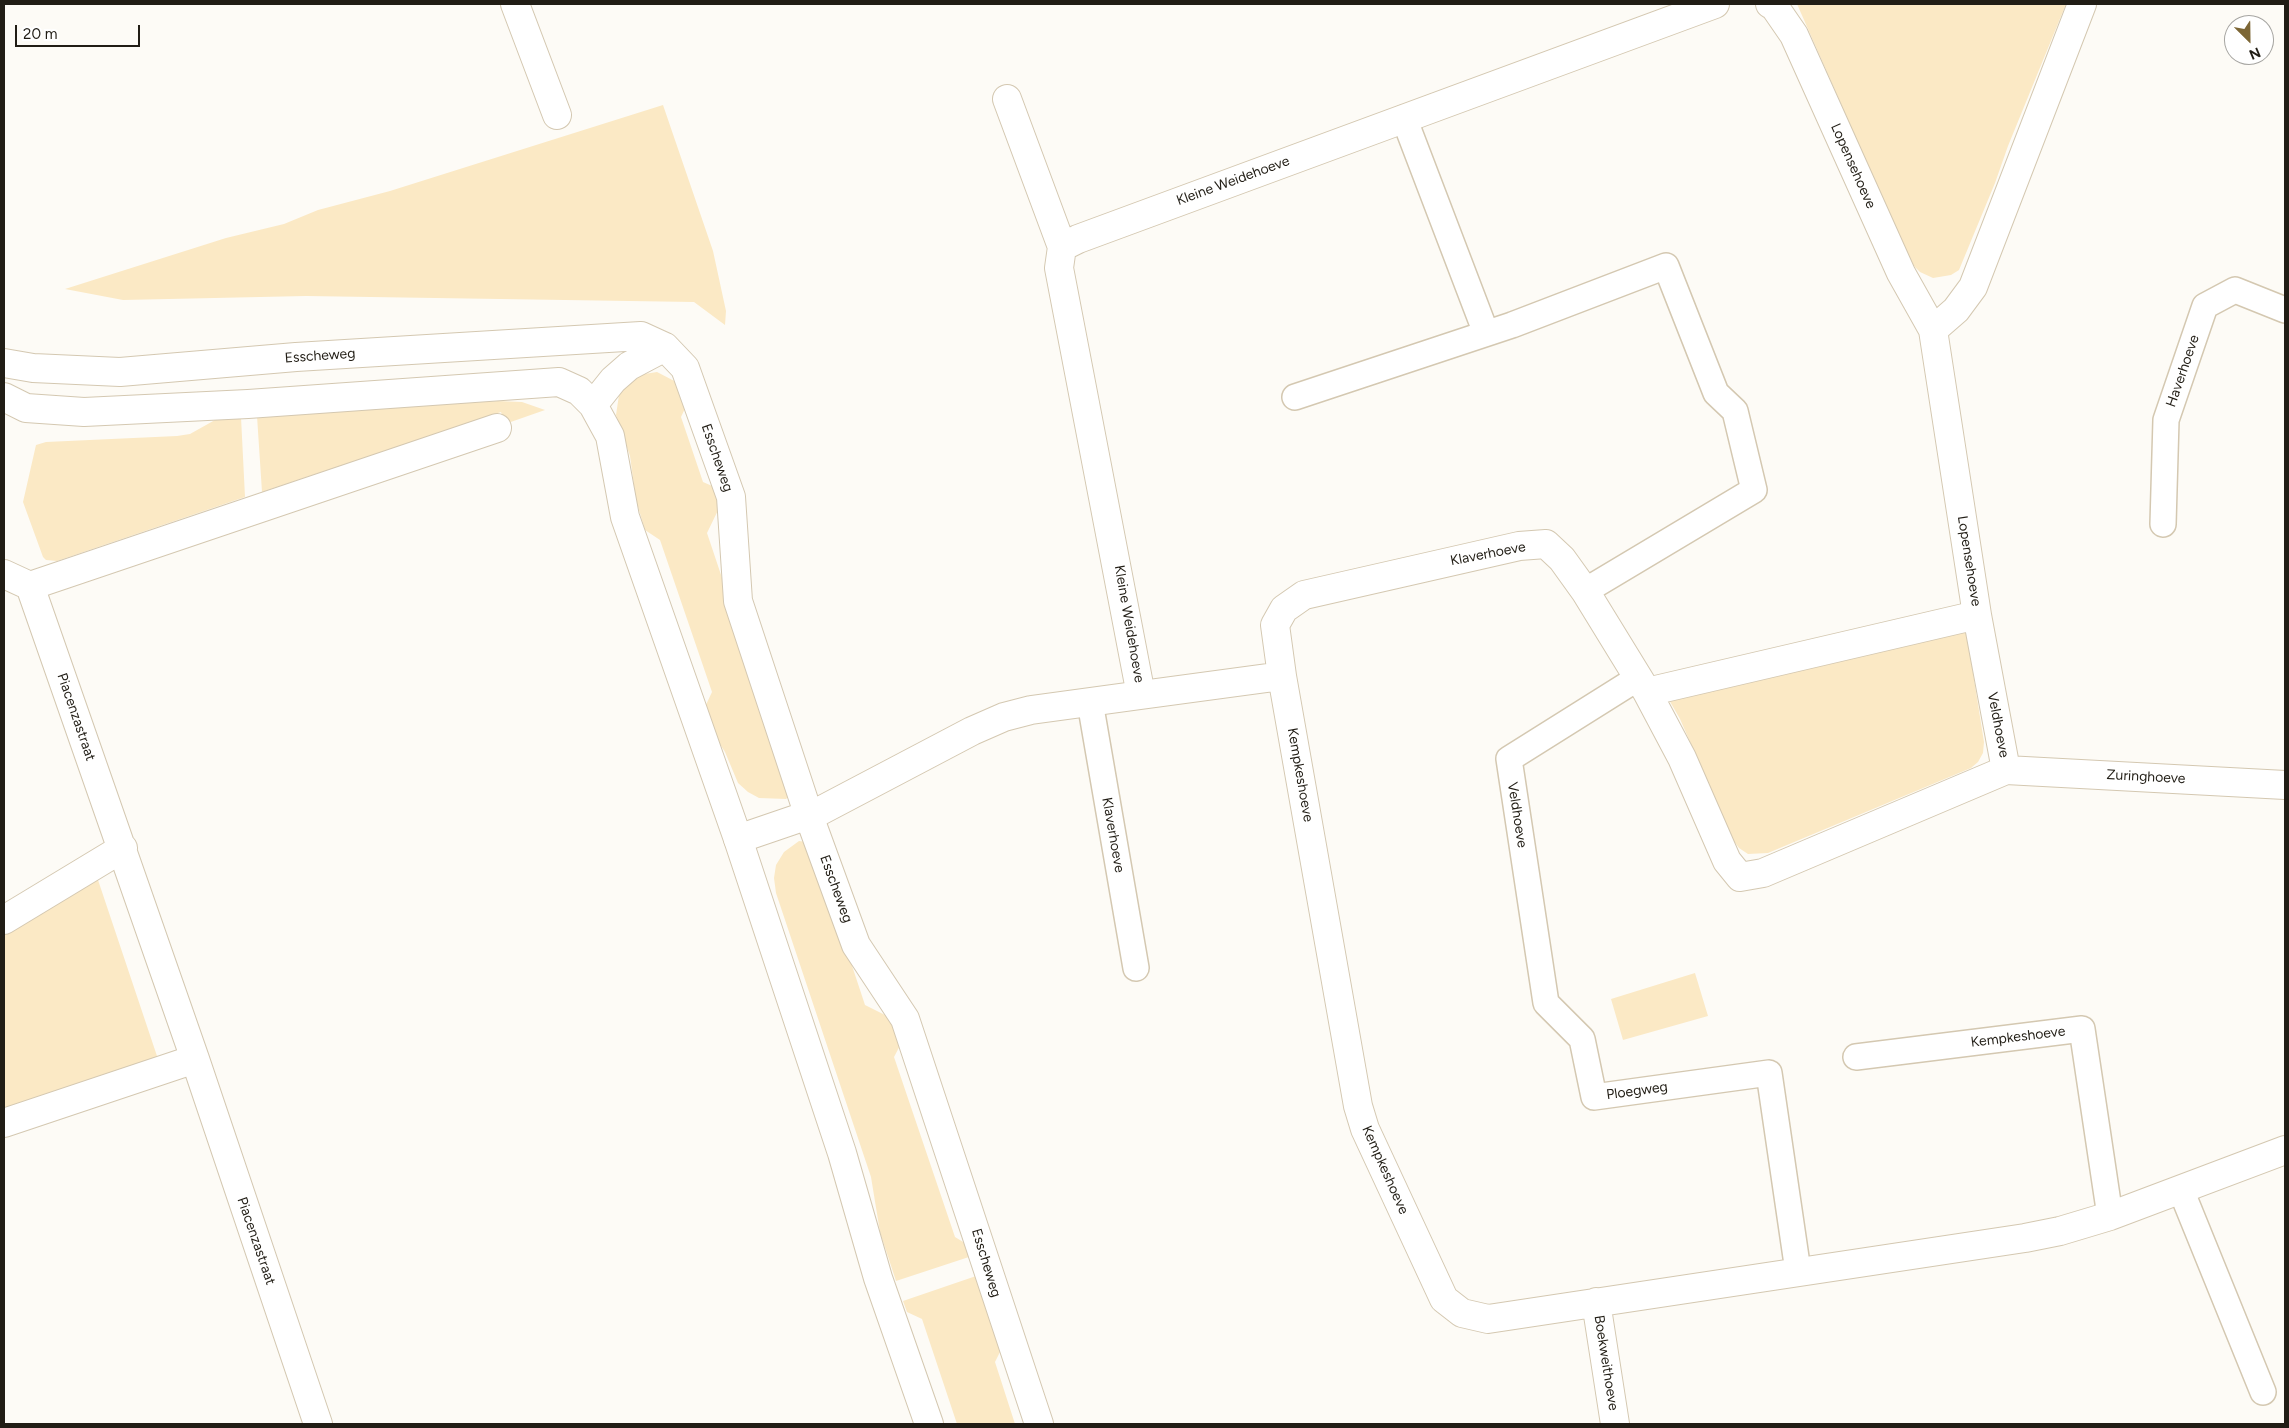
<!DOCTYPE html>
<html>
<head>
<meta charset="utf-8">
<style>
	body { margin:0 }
	#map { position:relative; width:2289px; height:1428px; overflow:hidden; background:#fdfbf6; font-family:Figtree,sans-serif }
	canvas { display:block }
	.frame { position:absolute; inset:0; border:5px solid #211d15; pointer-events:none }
	.north { position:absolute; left:2224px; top:15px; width:50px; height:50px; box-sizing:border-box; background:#fff; border:1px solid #a6a5a1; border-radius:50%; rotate:157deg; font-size:14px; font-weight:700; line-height:20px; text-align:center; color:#211d15 }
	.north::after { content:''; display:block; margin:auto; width:18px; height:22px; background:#7c6635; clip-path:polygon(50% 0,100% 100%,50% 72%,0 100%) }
	.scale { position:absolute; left:15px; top:25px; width:125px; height:22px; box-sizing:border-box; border:2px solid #211d15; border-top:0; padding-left:6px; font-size:15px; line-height:18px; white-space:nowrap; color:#211d15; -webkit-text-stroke:4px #fff; paint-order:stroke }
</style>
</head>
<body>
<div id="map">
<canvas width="2289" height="1428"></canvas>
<div class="frame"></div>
<div class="north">N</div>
<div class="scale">20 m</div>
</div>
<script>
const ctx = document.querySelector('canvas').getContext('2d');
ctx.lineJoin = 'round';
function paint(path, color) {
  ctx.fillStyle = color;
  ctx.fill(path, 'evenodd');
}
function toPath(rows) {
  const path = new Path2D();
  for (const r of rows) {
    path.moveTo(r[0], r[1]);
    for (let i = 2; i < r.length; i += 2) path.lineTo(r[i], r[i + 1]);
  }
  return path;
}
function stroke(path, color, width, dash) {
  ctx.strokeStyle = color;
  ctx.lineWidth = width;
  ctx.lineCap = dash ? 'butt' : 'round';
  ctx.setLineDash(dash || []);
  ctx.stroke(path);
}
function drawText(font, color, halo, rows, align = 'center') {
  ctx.font = font + ' Figtree,sans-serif';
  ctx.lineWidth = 5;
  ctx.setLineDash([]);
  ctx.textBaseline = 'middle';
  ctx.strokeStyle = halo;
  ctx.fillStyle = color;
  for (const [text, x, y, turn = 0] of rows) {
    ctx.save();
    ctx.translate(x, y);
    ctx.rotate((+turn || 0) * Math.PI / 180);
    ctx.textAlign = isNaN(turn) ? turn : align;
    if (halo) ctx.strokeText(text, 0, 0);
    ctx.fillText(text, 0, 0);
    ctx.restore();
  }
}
const green = toPath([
	[1797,4,2066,4,2008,146,1995,183,1959,270,1951,275,1933,278,1920,272,1911,263],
	[663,105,713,251,726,311,725,325,694,302,306,296,123,300,65,289,226,238,284,224,318,210,390,191],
	[657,372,682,385,689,400,681,417,703,482,719,489,723,500,707,533,792,787,791,794,786,799,759,798,748,792,738,783,725,752,714,735,704,709,712,692,660,540,645,530,636,500,630,456,616,415,619,395,625,384,638,375],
	[498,401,522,402,545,410,505,424,501,412,262,492,257,416],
	[241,417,245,497,57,561,46,560,43,557,23,502,36,445,46,442,177,436,190,434,215,420],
	[1966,629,1984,742,1983,753,1978,762,1971,768,1768,853,1748,854,1739,848,1733,840,1680,719,1668,698],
	[799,841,807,842,813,848,865,1005,897,1021,903,1040,894,1057,955,1237,973,1248,975,1255,896,1281,880,1232,871,1177,776,893,774,878,776,865,784,852],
	[97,877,158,1059,4,1110,4,935],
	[1695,973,1708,1016,1623,1040,1611,999],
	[979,1275,1003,1346,995,1362,1015,1424,957,1424,922,1319,907,1312,903,1301]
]);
const service = toPath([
	[1404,118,1486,333],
	[1295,397,1512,325,1666,266,1716,393,1735,411,1754,490,1585,591],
	[2163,524,2166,420,2205,306,2235,290,2285,310],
	[1638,678,1509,759,1546,1003,1582,1039,1594,1097,1769,1073,1798,1271],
	[1090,702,1136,968],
	[1856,1057,2082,1029,2110,1216],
	[2181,1190,2263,1392]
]);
const minor = toPath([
	[515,4,557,115],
	[1770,4,1774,6,1794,35,1901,273,1933,330,1977,615],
	[1062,247,1078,239,1715,4],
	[1933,330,1956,310,1973,287,2082,4],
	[4,574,30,586],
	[30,586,195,1059,318,1424],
	[30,586,497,428],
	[1282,676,1358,1106,1365,1129,1444,1299,1462,1313,1488,1319,2025,1238,2060,1231,2110,1216,2285,1150],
	[1141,695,1282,676,1275,625,1284,609,1304,595,1519,546,1546,544,1562,559,1585,591,1647,692,1977,615,2006,770,1763,873,1740,877,1727,861,1682,758,1647,692],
	[2006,770,2285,785],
	[738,839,820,811,972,731,1004,717,1031,710,1141,695,1059,268,1062,247,1007,99],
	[4,920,123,848],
	[4,1123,195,1059],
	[1596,1302,1615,1424]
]);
const tertiary = toPath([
	[4,363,33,368,120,372,296,357,641,336,665,347,685,368,731,497,738,601,809,816,856,945,905,1019,1039,1424],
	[4,397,26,408,84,412,248,404,559,382,579,391,593,405,610,436,625,517,738,839,842,1153,878,1278,929,1424],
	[593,405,613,380,629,366,665,347]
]);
const streetNames = [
	["Lopensehoeve",1853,166,66],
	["Kleine Weidehoeve",1233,181,-20],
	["Esscheweg",320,356,-4],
	["Haverhoeve",2183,371,-71],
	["Esscheweg",717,458,71],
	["Klaverhoeve",1488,554,-11],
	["Lopensehoeve",1969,561,81],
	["Kleine Weidehoeve",1129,624,80],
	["Piacenzastraat",76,717,71],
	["Veldhoeve",1998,725,79],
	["Kempkeshoeve",1300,775,80],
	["Zuringhoeve",2146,777,3],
	["Veldhoeve",1517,815,81],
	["Klaverhoeve",1113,835,80],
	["Esscheweg",836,889,70],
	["Kempkeshoeve",2018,1037,-7],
	["Ploegweg",1637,1091,-8],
	["Kempkeshoeve",1385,1170,66],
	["Piacenzastraat",256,1241,71],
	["Esscheweg",986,1263,73],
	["Boekweithoeve",1606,1363,81]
];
paint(green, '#fbe9c5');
stroke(service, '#d4c8b1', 28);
stroke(minor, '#d4c8b1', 30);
stroke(tertiary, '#d4c8b1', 30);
stroke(service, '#fff', 25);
stroke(minor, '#fff', 28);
stroke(tertiary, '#fff', 28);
drawText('14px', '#211d15', '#fff', streetNames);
</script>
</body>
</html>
